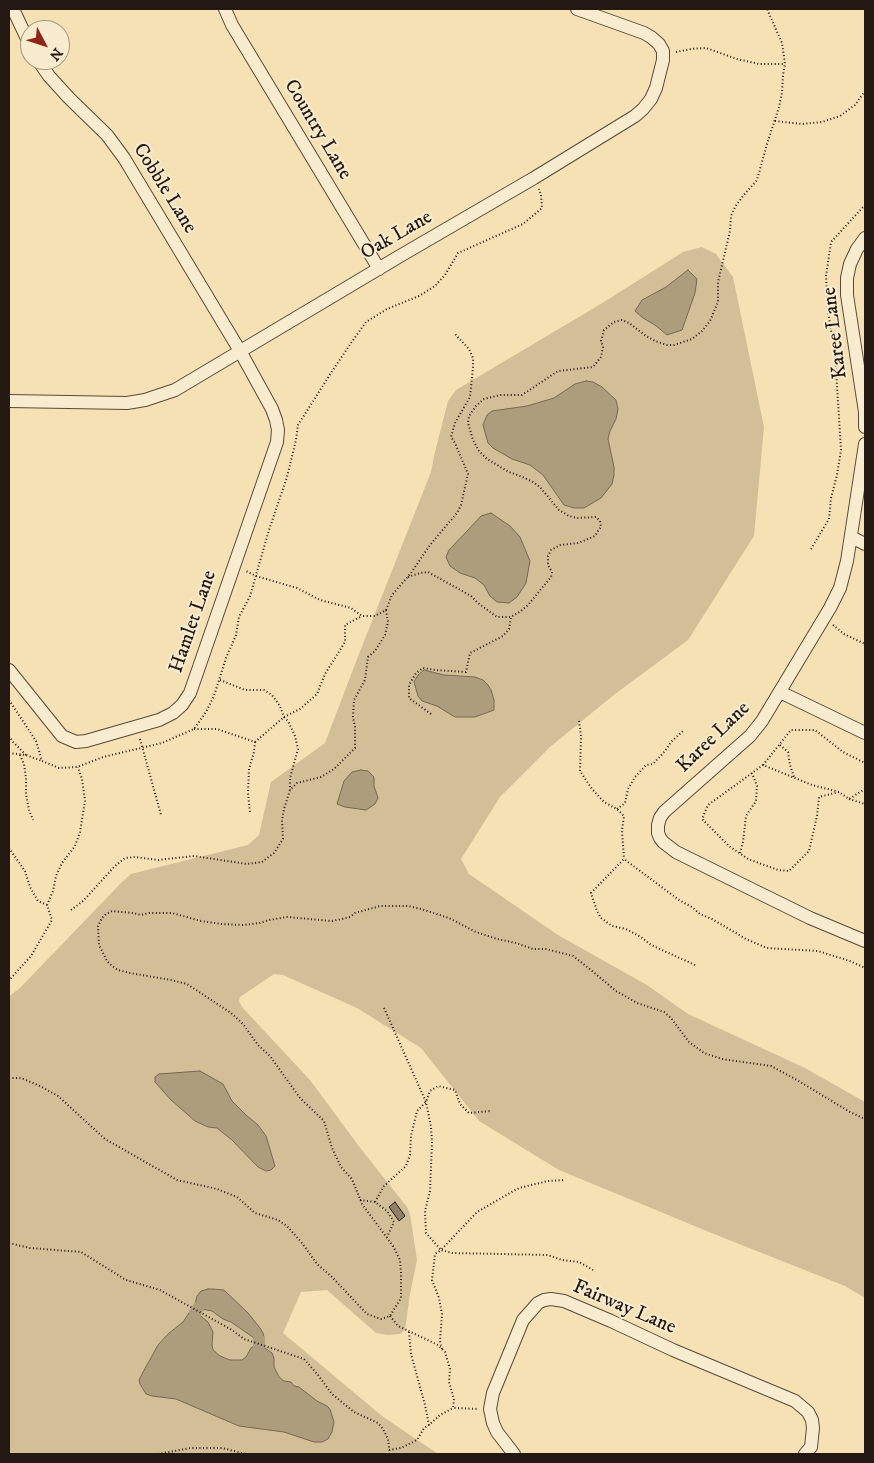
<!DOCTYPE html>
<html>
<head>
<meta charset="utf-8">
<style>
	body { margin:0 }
	#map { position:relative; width:874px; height:1463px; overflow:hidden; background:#f6e1b4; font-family:"IM FELL DW Pica",serif }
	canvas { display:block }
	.frame { position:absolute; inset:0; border:10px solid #231812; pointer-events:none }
	.north { position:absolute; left:20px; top:20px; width:50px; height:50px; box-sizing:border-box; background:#f9ecce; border:1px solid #a39783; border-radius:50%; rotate:130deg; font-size:14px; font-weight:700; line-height:20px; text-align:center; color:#231812 }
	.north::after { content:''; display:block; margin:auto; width:18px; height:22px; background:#8f2418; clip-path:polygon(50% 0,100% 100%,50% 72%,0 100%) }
</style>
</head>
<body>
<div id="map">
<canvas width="874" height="1463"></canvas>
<div class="frame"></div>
<div class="north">N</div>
</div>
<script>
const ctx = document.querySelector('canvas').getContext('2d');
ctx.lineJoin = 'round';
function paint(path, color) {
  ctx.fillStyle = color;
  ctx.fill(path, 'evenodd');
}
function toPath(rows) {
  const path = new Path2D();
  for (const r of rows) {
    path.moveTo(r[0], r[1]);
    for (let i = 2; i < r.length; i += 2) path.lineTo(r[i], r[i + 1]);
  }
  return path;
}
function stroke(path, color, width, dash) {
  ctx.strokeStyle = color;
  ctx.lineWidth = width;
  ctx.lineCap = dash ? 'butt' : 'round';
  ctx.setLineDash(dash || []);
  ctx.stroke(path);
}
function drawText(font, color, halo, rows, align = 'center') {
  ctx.font = font + ' "IM FELL DW Pica",serif';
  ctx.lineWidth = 4;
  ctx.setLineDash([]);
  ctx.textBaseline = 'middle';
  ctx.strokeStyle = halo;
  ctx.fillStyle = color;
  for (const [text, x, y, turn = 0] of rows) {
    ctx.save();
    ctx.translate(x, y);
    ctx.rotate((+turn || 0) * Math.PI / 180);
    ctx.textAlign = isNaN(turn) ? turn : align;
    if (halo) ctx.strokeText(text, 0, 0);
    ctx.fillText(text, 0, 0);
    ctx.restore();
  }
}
const green = toPath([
	[702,247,716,254,733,277,764,427,754,536,688,640,615,694,550,747,500,797,461,859,469,874,558,935,647,985,688,1014,805,1068,865,1102,865,1298,845,1286,714,1234,559,1170,479,1121,421,1048,357,1008,283,975,274,974,240,997,239,1001,242,1007,310,1080,358,1145,407,1207,410,1214,417,1260,410,1294,405,1330,400,1334,388,1335,376,1333,327,1290,301,1292,283,1333,382,1416,438,1454,9,1454,9,996,19,989,122,882,131,874,248,845,259,835,271,782,325,743,357,659,431,472,434,456,448,401,456,390,604,302,683,252]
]);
const water = toPath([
	[688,270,697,279,695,293,682,330,667,335,655,325,643,318,635,311,642,300,666,287,688,270],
	[586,381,593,382,602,387,616,400,618,409,616,419,610,431,608,439,614,467,614,475,612,484,601,498,584,508,574,508,564,505,543,475,530,465,512,459,493,448,488,443,483,425,487,415,492,411,527,406,554,398,575,384,586,381],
	[491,513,510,526,520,537,530,561,526,583,517,597,509,603,497,602,490,596,484,585,475,578,460,573,450,566,446,557,449,550,468,530,481,516,491,513],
	[424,670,444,675,475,677,483,680,488,685,491,690,494,700,494,710,475,717,455,717,437,706,422,701,418,696,414,682,418,675,424,670],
	[361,770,368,771,374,777,374,786,378,798,375,804,366,810,345,807,337,804,344,781,352,772,361,770],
	[200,1071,223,1084,232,1101,246,1115,258,1125,266,1136,275,1166,271,1170,266,1171,258,1167,232,1140,217,1128,208,1127,195,1121,171,1100,155,1082,155,1077,159,1074,200,1071],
	[208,1289,213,1289,224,1290,248,1313,260,1328,263,1333,264,1337,263,1341,257,1340,231,1322,223,1319,212,1311,202,1309,195,1304,197,1296,201,1291,208,1289],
	[191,1310,202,1317,208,1322,213,1332,212,1345,213,1350,220,1356,230,1360,242,1360,246,1357,251,1348,254,1346,265,1348,272,1353,274,1358,274,1367,279,1377,284,1381,291,1382,294,1386,299,1387,317,1401,327,1406,330,1409,334,1422,332,1432,328,1439,322,1442,314,1442,284,1432,239,1426,176,1399,152,1396,146,1394,140,1384,139,1380,142,1374,158,1345,168,1334,183,1322,191,1310]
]);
const canal = toPath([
	[195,1313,199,1307],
	[259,1347,259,1340]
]);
const building = toPath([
	[395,1202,405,1216,399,1221,389,1207,395,1202]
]);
const path = toPath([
	[676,52,691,49,706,48,737,59,759,64,785,64],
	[775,121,802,124,822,122,840,116,855,105,865,91],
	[811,549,829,519,831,498,837,475,841,450,835,353,828,312,826,276,831,242,865,205],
	[408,577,420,573,428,572,471,596,478,603,497,617,511,617,521,611,528,605,551,577,552,572,548,565,548,556,551,550,560,545,578,543,588,539,595,536,598,531,601,527,600,521,596,517,577,518,569,516,559,510,540,487,533,482,520,476,509,472,487,459,479,451,473,440,468,423,469,416,476,406,484,399,500,395,522,395,558,371,593,367,601,357,603,347,601,341,604,330,614,322,622,320,629,323,646,336,655,341,667,345,674,345,692,339,702,331,710,321,718,302,718,282,730,231,731,216,735,207,743,196,757,180,767,144,779,107,782,93,783,75,785,64,782,43,767,9],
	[386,610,392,595,411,573,430,545,457,513,461,505,468,474,455,443,451,437,455,423,470,397,473,368,473,358,469,349,454,333],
	[833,625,844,634,865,644],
	[220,680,245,690,264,690,272,695,280,706,284,717,300,709,317,694,325,674,345,642,345,625,362,616],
	[9,700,36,741,42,761,59,768,77,767,103,757,162,743,194,729,206,712,214,696,226,658,236,635,239,617,250,596,269,530,287,477,296,440,298,425,331,373,351,343,366,322,387,309,419,296,435,286,445,275,458,253,523,224,542,208,541,195,539,189],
	[431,714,409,698,409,685,416,673,423,668,435,670,466,672,470,653,503,636,509,629,511,617],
	[579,721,581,736,580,771,592,789,604,802,617,809,624,816,622,830,624,859],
	[194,729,217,729,255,742,254,752,249,769,248,793,250,813],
	[9,736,13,742,26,755],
	[140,739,161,815],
	[255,742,284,717,288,721,295,736,298,749,290,778,290,790],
	[780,745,788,752,790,765,794,777],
	[9,753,26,755,42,761],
	[20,755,24,764,26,778,26,794,29,810,33,820],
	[763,765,791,730,815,730,843,752,865,763],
	[839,792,819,797,817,816,809,851,789,871,778,870,748,859,729,846,702,819,708,805,763,765,812,785,839,792,849,799,865,789],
	[849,799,865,804],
	[617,809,625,803,628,789,635,777,646,765,653,764,665,751,672,741,684,730],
	[9,848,25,871,30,887,38,901,47,905,52,920,31,956,11,978,9,978],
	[740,853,743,842,746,816,756,801,757,786,752,773],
	[47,905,53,891,56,876,62,863,75,846,80,832,85,801,82,779,78,767],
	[71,910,83,901,115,866,125,858,135,857,158,860,194,856,247,864,262,862,274,853,283,839,282,820,284,809,290,790,297,783,321,777,334,769,355,748,355,727,353,717,354,700,365,680,368,657,375,651,385,635,388,622,386,610,375,616,362,616,351,608,320,600,297,588,256,576,246,571],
	[695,965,651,945,641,937,626,929,612,926,601,918,597,911,591,893,624,859,679,900,692,907,700,914,712,919,746,939,767,948,818,951,850,961,865,968],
	[384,1008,426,1102,431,1127,432,1142,430,1191,425,1211,426,1233,441,1250,477,1212,503,1197,519,1188,548,1181,565,1180],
	[9,1078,21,1078,40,1086,58,1096,105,1139,177,1180,217,1189,237,1197,255,1213,278,1220,287,1226,302,1243,317,1264,332,1277,367,1314,381,1319,390,1316,401,1298,401,1273,400,1260,393,1246,362,1204,352,1179,341,1167,332,1148,324,1121,300,1098,270,1056,258,1045,243,1024,231,1013,187,984,171,980,130,973,118,970,112,966,107,961,99,945,98,926,102,918,106,914,112,911,133,913,141,915,149,913,172,913,201,921,221,924,243,925,260,923,269,920,287,917,332,921,342,919,350,917,355,913,380,906,408,906,421,909,449,918,476,932,497,939,516,943,533,949,546,949,573,956,591,970,616,991,637,1003,664,1012,671,1018,689,1042,704,1053,722,1059,771,1066,797,1080,850,1112,865,1119],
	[360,1200,375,1202,387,1211,394,1222,387,1237],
	[375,1202,384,1186,406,1166,410,1155,411,1136,417,1111,426,1102,430,1091,438,1086,455,1090,460,1104,469,1113,490,1111],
	[9,1243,30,1248,81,1252,126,1280,160,1290,232,1330,244,1339,304,1359,318,1375,332,1394,354,1412,378,1423,383,1429,388,1439,390,1454],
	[390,1316,398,1326,438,1345,445,1352,450,1369,449,1382,454,1399,453,1408,479,1409],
	[409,1332,411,1354,425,1405,429,1425,440,1415,453,1408],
	[442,1349,440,1341,442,1314,439,1298,432,1280,435,1254,441,1250,452,1253,548,1255,562,1260,579,1262,593,1270],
	[389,1450,401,1448,417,1440,424,1428,429,1425],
	[158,1454,191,1448,222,1448,246,1454]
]);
const minor = toPath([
	[13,9,30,45],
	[225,9,232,25,379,269],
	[865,238,857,249,850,264,847,278,847,295,865,412,865,427],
	[9,401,127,403,145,400,175,390,400,256,534,178,635,116,643,109,651,99,656,88,663,60,663,51,659,44,651,37,644,33,577,9],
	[865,444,847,561,840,588,830,608,762,721,750,736,664,812,660,818,658,825,658,833,660,838,663,842,676,852,810,918,865,941],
	[851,537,865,544],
	[9,670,62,736,76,742,86,741,159,720,173,713,182,705,190,693,277,442,278,430,276,420,272,409,240,351,124,158,107,135,69,98,49,76,38,60],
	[780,692,865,733],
	[514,1454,497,1432,493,1423,490,1409,493,1393,523,1320,538,1303,544,1300,551,1299,564,1301,611,1321,673,1350,795,1401,808,1412,812,1420,813,1428,811,1447,805,1454]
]);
const streetNames = [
	["Country Lane",317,130,59],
	["Cobble Lane",164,189,58],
	["Oak Lane",397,236,-30],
	["Karee Lane",836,333,-97],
	["Hamlet Lane",194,622,-71],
	["Karee Lane",714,738,-44],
	["Fairway Lane",624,1308,23]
];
paint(green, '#d2bf98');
paint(water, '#ae9d7d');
stroke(water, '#766852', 1);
stroke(canal, '#ae9d7d', 12);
paint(building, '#918166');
stroke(building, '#231812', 1);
stroke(minor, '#584a3a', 14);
stroke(path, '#231812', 2, [1, 2.5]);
stroke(minor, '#f9ecce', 12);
drawText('20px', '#231812', '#f9ecce', streetNames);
</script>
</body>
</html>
